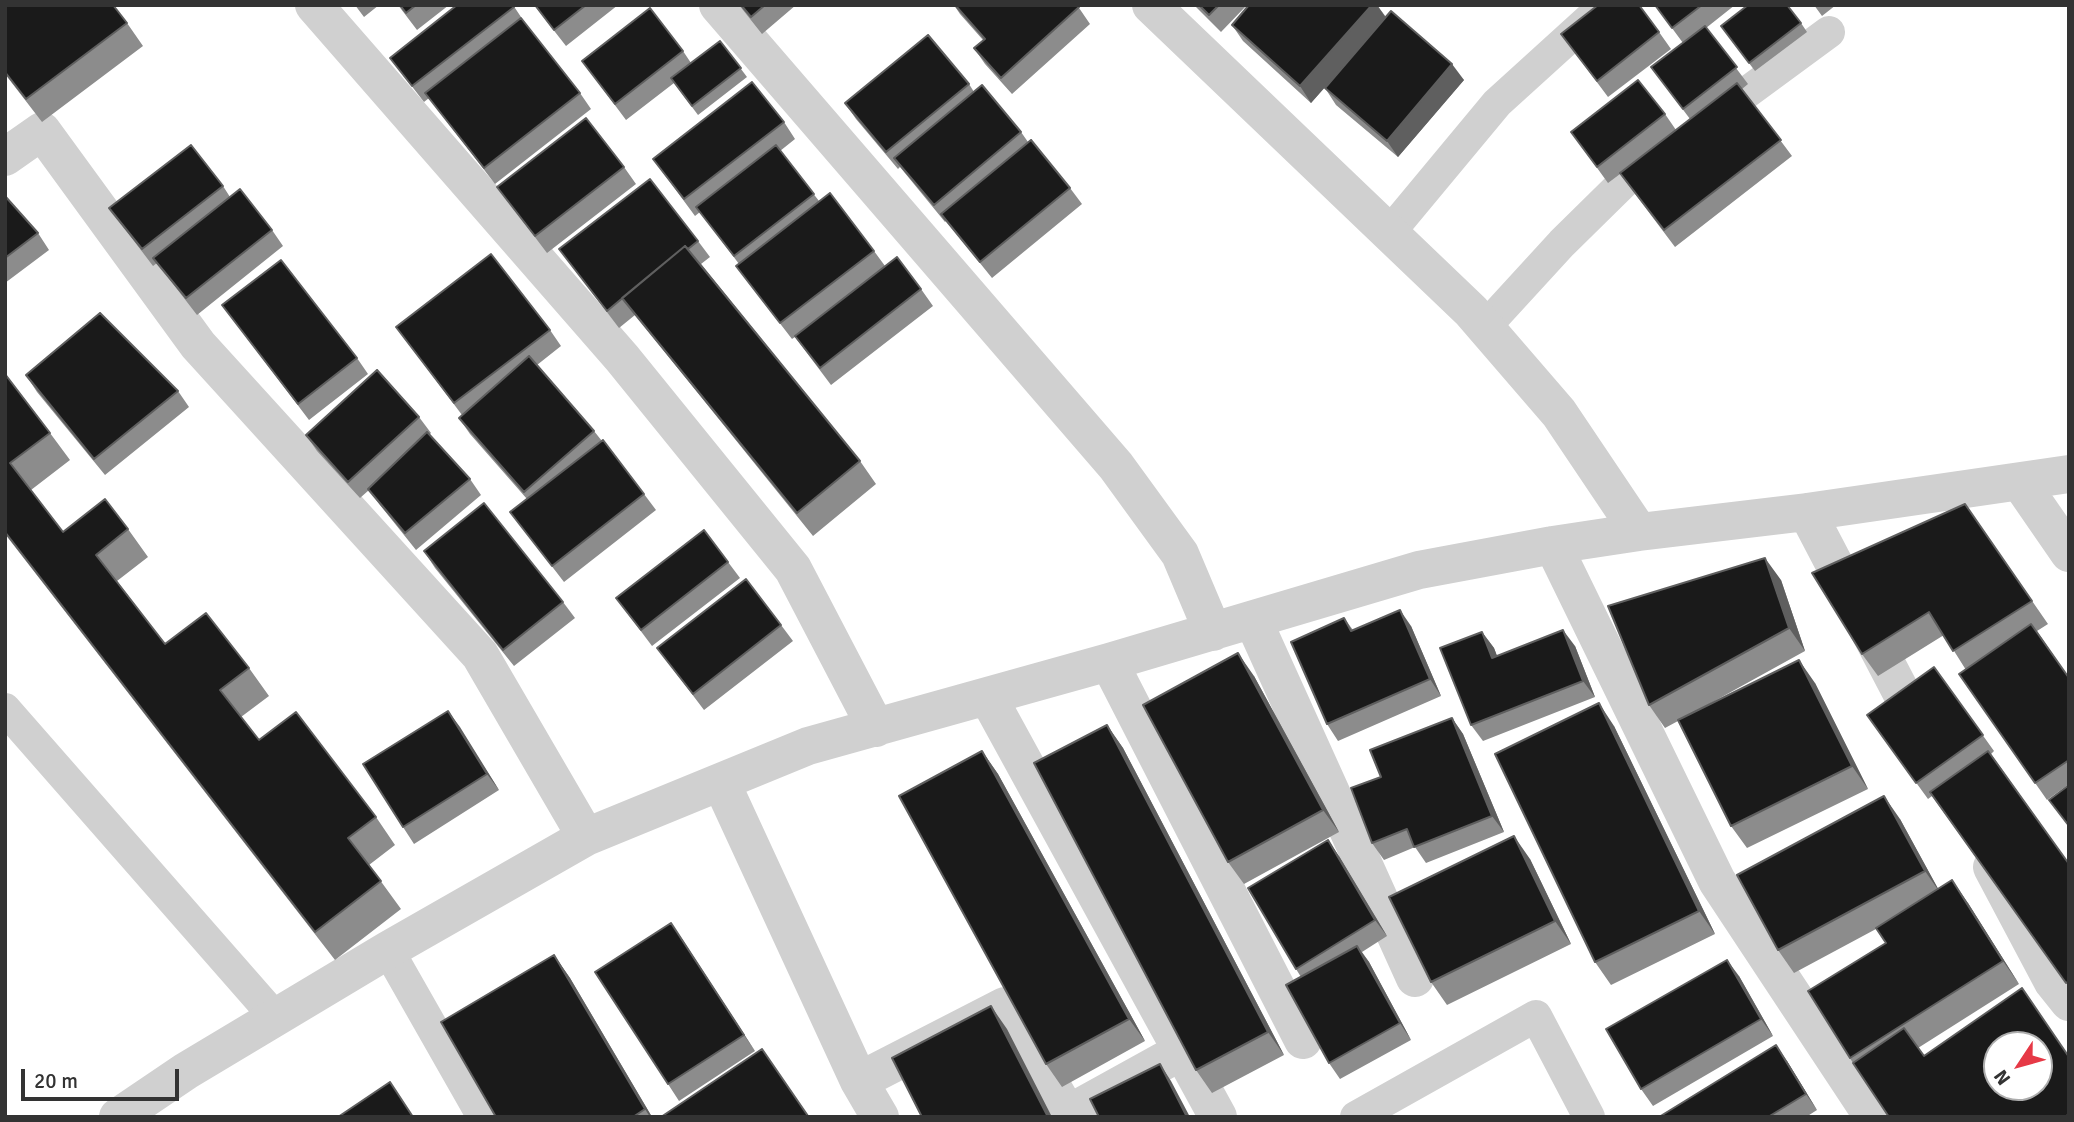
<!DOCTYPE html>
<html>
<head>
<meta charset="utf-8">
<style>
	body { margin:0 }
	#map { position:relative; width:2074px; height:1122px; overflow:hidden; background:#fff; font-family:Signika,sans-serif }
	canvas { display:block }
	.frame { position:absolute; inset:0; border:7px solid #333; pointer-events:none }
	.north { position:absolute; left:1983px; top:1031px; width:70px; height:70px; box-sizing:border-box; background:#fff; border:2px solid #adadad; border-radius:50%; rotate:234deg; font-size:19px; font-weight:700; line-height:28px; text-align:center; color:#333 }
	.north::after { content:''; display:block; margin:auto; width:24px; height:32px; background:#e63946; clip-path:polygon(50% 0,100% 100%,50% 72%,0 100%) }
	.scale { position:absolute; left:21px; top:1069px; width:158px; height:32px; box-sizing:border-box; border:4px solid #333; border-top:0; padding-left:9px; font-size:21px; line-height:24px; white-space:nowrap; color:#333; -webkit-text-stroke:5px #fff; paint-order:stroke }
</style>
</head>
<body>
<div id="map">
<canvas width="2074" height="1122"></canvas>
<div class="frame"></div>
<div class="north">N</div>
<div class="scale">20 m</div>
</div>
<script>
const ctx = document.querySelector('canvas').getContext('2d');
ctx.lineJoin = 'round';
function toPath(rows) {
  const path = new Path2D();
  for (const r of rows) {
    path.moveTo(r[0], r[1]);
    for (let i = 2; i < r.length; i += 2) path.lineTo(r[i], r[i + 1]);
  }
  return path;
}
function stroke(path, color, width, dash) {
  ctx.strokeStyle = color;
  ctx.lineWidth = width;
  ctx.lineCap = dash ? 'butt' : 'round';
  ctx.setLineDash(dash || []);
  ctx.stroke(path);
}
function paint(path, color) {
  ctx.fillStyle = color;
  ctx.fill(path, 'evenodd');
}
const service = toPath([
	[1712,118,1829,32],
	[1389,233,1497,103,1605,5],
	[1485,327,1562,243,1623,183,1658,157],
	[5,709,275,1017],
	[388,950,483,1117],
	[1356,1117,1536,1016,1589,1117]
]);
const minor = toPath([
	[314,5,622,358,793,569,876,728],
	[718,5,1116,466,1180,554,1213,632],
	[1151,5,1471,311,1559,413,1639,532],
	[5,157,42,131,198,345,480,655,586,837],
	[2020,482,2069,553],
	[1807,512,1924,736],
	[1553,545,1717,881,1873,1117],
	[1253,620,1415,978],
	[1109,662,1303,1040],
	[988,697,1218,1117],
	[721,782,859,1081,880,1117],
	[1992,867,2053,982,2069,1002],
	[859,1081,1005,1006,1068,1114,1182,1051],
	[118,1117,186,1071,388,950,586,837,808,746,1109,662,1419,570,1553,545,1639,532,1807,512,2069,474]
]);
const wall = toPath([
	[5,5,127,23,143,46,42,122,5,74],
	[355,5,379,5,364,17],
	[398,5,449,5,417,30],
	[513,5,525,23,580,93,591,109,495,184,429,98,424,102,390,58],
	[534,5,618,5,566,46],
	[739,5,796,5,762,34],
	[954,5,1077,5,1090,24,1012,94,985,64,974,48,983,40,960,14],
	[1194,5,1247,5,1221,32],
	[1249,5,1377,5,1386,17,1464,80,1398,157,1336,105,1325,88,1348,61,1311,103,1243,41,1232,25],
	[1655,5,1735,5,1706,28,1748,84,1742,89,1792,156,1675,247,1620,174,1608,183,1571,132,1665,114,1676,130,1690,119,1651,67,1683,43],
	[1814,5,1836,5,1822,16],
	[1801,23,1807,32,1755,71,1721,26],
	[1659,32,1671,49,1608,97,1561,34],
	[720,41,747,77,698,115,674,83,626,120,582,61,683,51,691,63],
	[969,84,974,92,1021,132,1028,142,1070,188,1082,204,992,278,946,221,945,222,900,167,898,169,856,119,845,103],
	[784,122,795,139,780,151,819,201,874,251,885,266,921,289,933,306,831,385,795,337,792,339,748,282,736,266,739,264,700,212,695,216,653,159],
	[624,167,636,184,547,253,497,187],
	[223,186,230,197,272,230,283,246,197,315,157,263,153,266,109,208],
	[5,196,38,233,49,250,5,283],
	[698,241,710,257,701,264,860,461,876,484,813,536,635,315,619,328,559,249],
	[222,305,357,358,368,374,309,420],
	[396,327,550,330,561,346,537,365,594,431,644,494,656,510,564,582,510,512,527,499,470,434,459,418,462,415],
	[5,374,50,433,70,460,31,490,63,532,128,529,148,557,117,581,165,644,249,668,269,696,241,717,259,740,376,817,395,845,369,865,401,909,335,960,5,534],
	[26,375,178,391,189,407,105,475,37,392],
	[419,417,431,433,429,435,470,479,481,495,416,550,380,505,369,490,360,498,317,451,306,435],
	[1965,504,2048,624,2037,631,2069,678,2069,784,2047,800,1959,674,1966,670,1944,635,1878,676,1862,654],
	[424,551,563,602,575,618,514,666,435,568],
	[728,562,740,578,652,646,616,598],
	[1781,580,1805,651,1691,714,1815,683,1868,789,1747,848,1731,826,1678,721,1665,728,1649,705],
	[1344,618,1353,630,1411,626,1441,696,1338,741,1327,724],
	[781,625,793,641,704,710,657,648],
	[1482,632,1494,648,1497,656,1575,646,1595,697,1483,741,1471,725],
	[1934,667,1994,751,1991,754,2069,864,2069,987,1932,796,1928,799,1867,715],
	[1254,676,1339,832,1244,884,1228,862],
	[448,711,499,790,414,844,403,827],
	[1452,718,1463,734,1504,832,1426,863,1415,847,1384,860,1372,843,1381,777],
	[1107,725,1123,748,1284,1055,1212,1093,1196,1070],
	[1614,726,1715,934,1611,985,1595,962],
	[982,751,998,774,1145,1041,1062,1087,1046,1064],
	[1900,819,1938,889,1968,903,2019,984,1918,1048,1924,1056,2069,1057,2069,1117,1889,1117,1853,1063,1808,991,1886,943,1876,929,1794,973,1778,950],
	[1339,856,1387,936,1362,952,1369,962,1411,1040,1340,1079,1329,1063,1301,977,1296,969],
	[1530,859,1571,944,1447,1005,1431,982],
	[682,939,755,1051,679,1101,668,1084],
	[554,955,570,978,652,1117,496,1117],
	[1739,976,1773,1036,1653,1106,1641,1089],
	[1787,1061,1817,1110,1806,1117,1659,1117]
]);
const shadedWall = toPath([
	[1372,5,1377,5,1386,18,1311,103,1300,86],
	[1452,64,1464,80,1398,157,1387,141],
	[1765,558,1781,580,1805,651,1789,628],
	[1400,610,1411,626,1441,696,1430,679],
	[1563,630,1575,646,1595,697,1583,681],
	[1482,632,1494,648,1504,674,1492,658],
	[1238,653,1254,676,1339,832,1323,810],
	[1799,660,1815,683,1868,789,1852,766],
	[1599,703,1614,726,1715,934,1699,911],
	[448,711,460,727,499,790,487,774],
	[1452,718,1463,734,1504,832,1492,816],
	[1107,725,1123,748,1284,1055,1268,1032],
	[982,751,998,774,1145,1041,1129,1019],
	[1884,796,1900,819,1941,894,1925,871],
	[1514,836,1530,859,1571,944,1555,921],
	[1328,840,1339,856,1387,936,1375,920],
	[1952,880,1968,903,2019,984,2003,961],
	[671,923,682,939,755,1051,744,1035],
	[1357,946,1369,962,1411,1040,1400,1023],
	[554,955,570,978,652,1117,650,1117,645,1109],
	[1727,960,1739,976,1773,1036,1761,1019],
	[991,1006,1007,1029,1052,1117,1048,1117],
	[1776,1045,1787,1061,1817,1110,1806,1094],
	[1160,1064,1171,1081,1190,1117,1187,1117]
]);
const building = toPath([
	[5,5,113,5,127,23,26,99,5,72,5,5],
	[400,5,416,5,406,13,400,5],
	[457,5,513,5,514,7,412,86,390,58,457,5],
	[535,5,586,5,554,30,535,5],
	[741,5,765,5,751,17,741,5],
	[955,5,1077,5,1079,7,1001,78,974,48,985,39,955,5],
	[1199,5,1219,5,1209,15,1199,5],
	[1249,5,1372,5,1300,86,1232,25,1249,5],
	[1598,5,1639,5,1659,32,1597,81,1561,34,1598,5],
	[1655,5,1702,5,1672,28,1655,5],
	[1748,5,1787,5,1801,23,1749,63,1721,26,1748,5],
	[650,8,683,51,615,104,582,61,650,8],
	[1391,11,1452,64,1387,141,1325,88,1391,11],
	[521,18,580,93,484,168,425,93,521,18],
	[1705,26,1737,67,1683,109,1651,67,1705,26],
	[928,35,969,84,886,152,845,103,928,35],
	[720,41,741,68,692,106,671,78,720,41],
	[1638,80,1665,114,1597,167,1571,132,1638,80],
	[752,82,784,122,684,199,653,159,752,82],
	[1737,83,1781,140,1664,230,1620,173,1737,83],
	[982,85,1021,132,934,205,894,158,982,85],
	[586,118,624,167,535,236,497,187,586,118],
	[1031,140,1070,188,980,262,941,214,1031,140],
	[191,145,223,186,142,249,109,208,191,145],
	[776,145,814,194,734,256,696,207,776,145],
	[650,179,698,241,688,249,685,246,607,311,559,249,650,179],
	[240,189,272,230,186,298,153,258,240,189],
	[830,193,874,251,780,323,736,266,830,193],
	[5,196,38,233,5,258,5,196],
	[685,246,860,461,797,513,622,298,685,246],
	[491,254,550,330,454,403,396,327,491,254],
	[897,257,921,289,820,368,795,336,897,257],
	[281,260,357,358,298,404,222,305,281,260],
	[100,313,178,391,94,459,26,375,100,313],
	[529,356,594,431,524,492,459,418,529,356],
	[377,370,419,417,348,482,306,435,377,370],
	[5,374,50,433,10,463,63,532,105,499,128,529,96,555,165,644,206,613,249,668,220,690,259,740,296,712,376,817,348,838,381,881,315,932,5,532,5,374],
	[427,432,470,479,405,533,368,489,427,432],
	[603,440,644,494,552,566,510,512,603,440],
	[484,503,563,602,503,650,424,551,484,503],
	[1965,504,2032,601,1953,651,1929,612,1862,654,1812,573,1965,504],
	[704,530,728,562,641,630,616,598,704,530],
	[1765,558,1789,628,1649,705,1608,606,1765,558],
	[746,579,781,625,693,694,657,648,746,579],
	[1400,610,1430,679,1327,724,1291,642,1344,618,1351,631,1400,610],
	[2031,624,2069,678,2069,760,2035,783,1959,674,2031,624],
	[1563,630,1583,681,1471,725,1440,648,1482,632,1492,658,1563,630],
	[1238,653,1323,810,1228,862,1143,705,1238,653],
	[1799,660,1852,766,1731,826,1678,720,1799,660],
	[1934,667,1983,735,1916,783,1867,715,1934,667],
	[1599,703,1699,911,1595,962,1495,754,1599,703],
	[448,711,487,774,403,827,363,764,448,711],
	[1452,718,1492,816,1414,847,1407,829,1372,843,1351,788,1381,777,1370,750,1452,718],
	[1107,725,1268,1032,1196,1070,1034,763,1107,725],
	[982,751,1129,1019,1046,1064,899,796,982,751],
	[1988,751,2069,864,2069,981,2066,983,1930,792,1988,751],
	[2069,785,2069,826,2049,800,2069,785],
	[1884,796,1925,871,1778,950,1737,875,1884,796],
	[1514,836,1555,921,1431,982,1389,897,1514,836],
	[1328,840,1375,920,1296,969,1248,888,1328,840],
	[1952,880,2003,961,1850,1058,1808,991,1886,943,1876,928,1952,880],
	[671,923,744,1035,668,1084,595,972,671,923],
	[1357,946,1400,1023,1329,1063,1286,985,1357,946],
	[554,955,645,1109,633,1117,496,1117,441,1022,554,955],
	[1727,960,1761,1019,1641,1089,1606,1029,1727,960],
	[2022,988,2069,1057,2069,1114,2065,1117,1889,1117,1853,1063,1904,1028,1924,1056,2022,988],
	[1997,1045,2039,1045,2039,1087,1997,1087,1997,1045],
	[991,1006,1048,1117,922,1117,892,1058,991,1006],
	[1776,1045,1806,1094,1768,1117,1659,1117,1776,1045],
	[762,1049,808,1116,661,1117,762,1049],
	[1160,1064,1187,1117,1099,1117,1090,1099,1160,1064],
	[390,1082,413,1117,338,1117,390,1082]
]);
stroke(service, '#d0d0d0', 32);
stroke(minor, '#d0d0d0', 38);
paint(wall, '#8c8c8c');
paint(shadedWall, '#5f5f5f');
paint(building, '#1a1a1a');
stroke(building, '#5f5f5f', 2);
</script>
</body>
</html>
